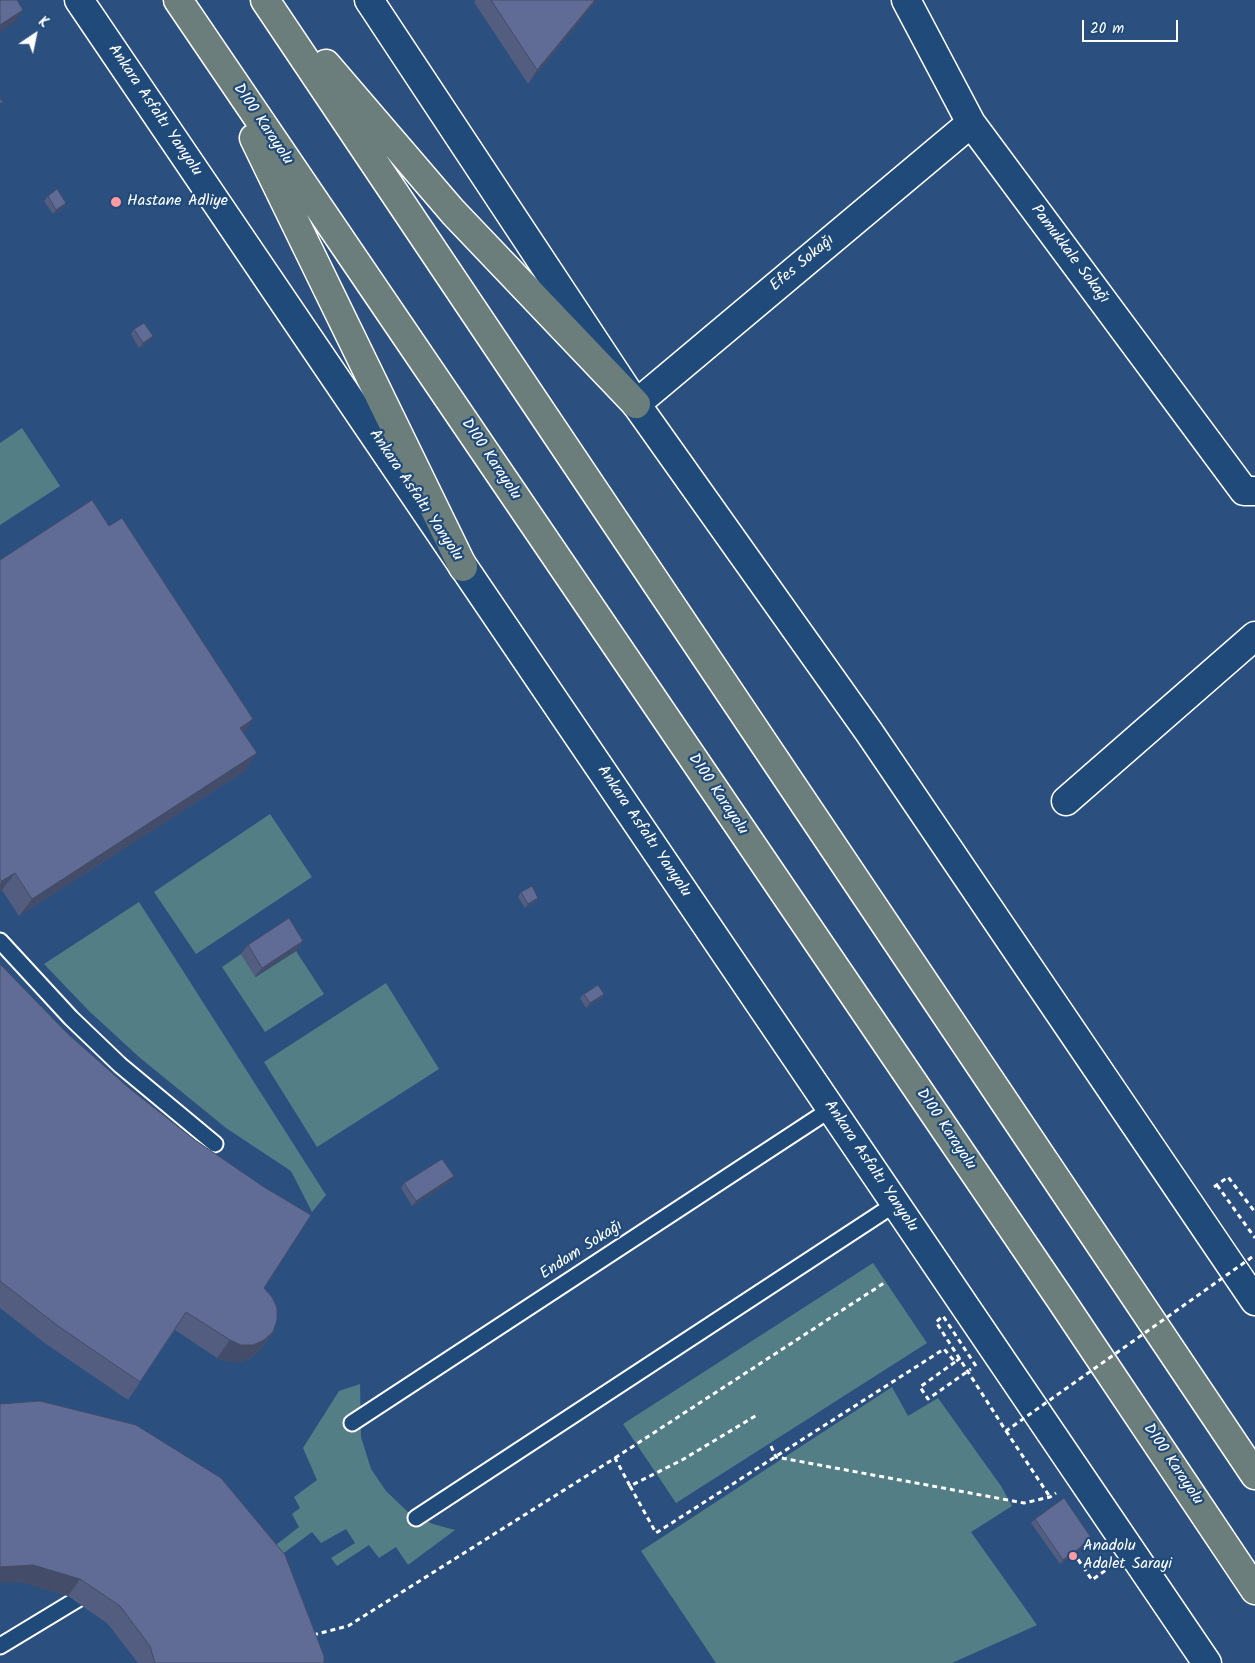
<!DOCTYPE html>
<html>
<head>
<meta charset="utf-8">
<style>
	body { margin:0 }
	#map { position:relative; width:1255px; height:1663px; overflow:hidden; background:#2b507f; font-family:Kalam,sans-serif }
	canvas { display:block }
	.north { position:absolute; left:10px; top:10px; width:50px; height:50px; -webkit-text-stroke:4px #1f4a7a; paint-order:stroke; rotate:34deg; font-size:14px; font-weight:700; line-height:20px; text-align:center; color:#fff }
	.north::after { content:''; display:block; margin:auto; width:18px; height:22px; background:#fff; clip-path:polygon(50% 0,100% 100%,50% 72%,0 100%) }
	.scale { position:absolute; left:1082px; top:20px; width:96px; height:22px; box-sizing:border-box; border:2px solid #fff; border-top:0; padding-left:6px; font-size:15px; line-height:18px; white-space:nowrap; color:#fff; -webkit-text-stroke:4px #1f4a7a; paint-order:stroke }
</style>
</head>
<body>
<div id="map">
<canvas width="1255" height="1663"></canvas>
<div class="north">K</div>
<div class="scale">20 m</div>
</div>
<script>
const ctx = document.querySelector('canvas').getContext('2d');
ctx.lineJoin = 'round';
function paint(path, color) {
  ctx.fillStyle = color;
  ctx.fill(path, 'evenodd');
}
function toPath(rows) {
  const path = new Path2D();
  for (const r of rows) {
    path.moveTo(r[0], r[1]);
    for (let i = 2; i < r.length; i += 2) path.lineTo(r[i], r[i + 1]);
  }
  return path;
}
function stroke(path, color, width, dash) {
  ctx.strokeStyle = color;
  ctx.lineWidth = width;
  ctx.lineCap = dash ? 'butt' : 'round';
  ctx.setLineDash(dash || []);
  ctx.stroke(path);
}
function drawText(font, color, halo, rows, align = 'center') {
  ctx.font = font + ' Kalam,sans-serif';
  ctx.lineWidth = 4.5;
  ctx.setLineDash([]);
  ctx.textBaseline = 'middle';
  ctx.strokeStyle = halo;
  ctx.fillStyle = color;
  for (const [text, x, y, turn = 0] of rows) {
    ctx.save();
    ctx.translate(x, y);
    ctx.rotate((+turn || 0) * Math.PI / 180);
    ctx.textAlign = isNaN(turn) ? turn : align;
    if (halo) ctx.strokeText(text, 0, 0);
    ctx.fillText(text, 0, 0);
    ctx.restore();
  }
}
const green = toPath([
	[22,428,60,486,0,525,0,443],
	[270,814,312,877,196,954,154,892],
	[139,902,326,1195,312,1212,291,1171,226,1128,139,1057,89,1011,44,964],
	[296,951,324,994,265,1032,222,967,241,954,256,977],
	[386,983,439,1069,317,1147,264,1062],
	[873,1263,927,1343,676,1503,623,1424],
	[360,1384,361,1437,371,1469,386,1491,410,1514,433,1524,455,1530,408,1565,396,1547,379,1558,369,1545,337,1566,331,1558,355,1543,346,1529,321,1543,312,1532,277,1558,272,1548,299,1527,292,1514,300,1508,294,1497,317,1480,303,1448,339,1391],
	[892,1387,908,1416,938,1398,1001,1486,1012,1506,971,1532,1037,1625,952,1663,716,1663,641,1551]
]);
const path = toPath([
	[1217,1185,1255,1238],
	[1214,1187,1228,1177,1255,1212],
	[955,1362,920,1387,928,1399,971,1369],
	[1006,1431,1050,1497],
	[771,1446,776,1457,1024,1503,1050,1497,1056,1493],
	[615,1458,884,1283],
	[630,1486,656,1533,944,1349,955,1362,963,1356],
	[1073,1552,1092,1580,1106,1570],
	[313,1635,348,1626,615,1458,630,1486,682,1460,757,1415]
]);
const service = toPath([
	[0,941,71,1018,120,1065,215,1144],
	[352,1423,831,1109],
	[416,1518,895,1204],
	[0,1646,91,1591]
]);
const minor = toPath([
	[906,0,971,123,1244,491,1255,491],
	[636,404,971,123],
	[1066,801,1255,636]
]);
const secondary = toPath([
	[79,0,1207,1663],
	[369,0,636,404,869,732,1255,1301]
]);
const trunk = toPath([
	[178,0,1059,1297,1255,1590],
	[265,0,1255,1475],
	[326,64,453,212,636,404],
	[254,138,463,567]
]);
const pathBridge = toPath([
	[976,1366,943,1316,936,1322,1006,1431,1255,1255]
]);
const wall = toPath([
	[476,0,597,0,528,84,474,2],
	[48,196,66,203,63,208,53,214,44,201],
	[134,329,150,341,139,348,131,334],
	[109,526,253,719,243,733,245,771,19,916,2,890,0,892,0,560],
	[521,892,535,902,525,908,518,897],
	[303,941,296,951,255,977,241,954,248,945],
	[0,964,264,1288,273,1332,261,1349,252,1357,241,1362,229,1362,217,1358,175,1330,128,1400,46,1344,0,1308],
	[584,994,604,994,601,998,586,1008,580,998],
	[451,1181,412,1206,401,1188,404,1183],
	[0,1404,324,1663,138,1663,108,1624,68,1596,21,1582],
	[1035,1519,1089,1544,1060,1564,1031,1523]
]);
const shadedWall = toPath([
	[595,0,597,0,528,84,537,70],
	[23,10,14,23,0,32,0,25],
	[66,203,63,208,53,214,56,210],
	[153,336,150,341,139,348,143,343],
	[253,719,241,737,240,728],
	[257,753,245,771,19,916,32,899],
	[15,873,2,890,0,892,0,884,2,881],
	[538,898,535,902,525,908,528,904],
	[303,941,296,951,255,977,262,968],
	[604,994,601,998,586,1008,590,1003],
	[454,1176,451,1181,412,1206,416,1201],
	[273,1332,261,1349,252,1357,241,1362,229,1362,217,1358,230,1340],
	[1092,1539,1089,1544,1060,1564,1063,1560],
	[33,1565,80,1579,68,1596,21,1582,0,1583,0,1567]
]);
const building = toPath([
	[0,0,17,0,23,10,0,25,0,0],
	[491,0,595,0,537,70,491,0],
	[0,98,3,102,0,104,0,98],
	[57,189,66,203,56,210,48,196,57,189],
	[144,323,153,336,143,343,134,329,144,323],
	[92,500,109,526,122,518,253,719,240,728,257,753,32,899,15,873,2,881,0,879,0,560,92,500],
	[532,886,538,898,528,904,521,892,532,886],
	[289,918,303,941,262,968,248,945,289,918],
	[0,964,67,1033,129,1088,195,1140,264,1187,311,1215,264,1288,272,1297,277,1308,277,1320,273,1332,264,1340,253,1345,241,1345,230,1340,186,1312,140,1382,58,1326,0,1281,0,964],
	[598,985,604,994,590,1003,584,994,598,985],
	[442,1159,454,1176,416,1201,404,1183,442,1159],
	[40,1401,136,1425,221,1478,285,1555,324,1656,324,1663,155,1663,150,1646,120,1606,80,1579,33,1565,0,1567,0,1404,40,1401],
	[1064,1498,1092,1539,1063,1560,1035,1519,1064,1498]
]);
const markers = [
	[116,202,6,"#ff9aa2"],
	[1073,1556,5,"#ff9aa2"]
];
const streetNames = [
	["Ankara Asfaltı Yanyolu",154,111,56],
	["D100 Karayolu",262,125,56],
	["Pamukkale Sokağı",1069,255,53],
	["Efes Sokağı",803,264,-40],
	["D100 Karayolu",490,460,56],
	["Ankara Asfaltı Yanyolu",415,496,56],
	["D100 Karayolu",717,795,56],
	["Ankara Asfaltı Yanyolu",643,832,56],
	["D100 Karayolu",945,1130,56],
	["Ankara Asfaltı Yanyolu",870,1167,56],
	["Endam Sokağı",582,1251,-33],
	["D100 Karayolu",1172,1465,56]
];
const poiNames = [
	["Hastane Adliye",127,202],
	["Anadolu",1083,1547],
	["Adalet Sarayi",1083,1565]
];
paint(green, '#547e86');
stroke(service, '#fff', 19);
stroke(minor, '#fff', 31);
stroke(secondary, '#fff', 31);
stroke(trunk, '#fff', 31);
stroke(path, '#fff', 3, [5, 4]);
stroke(service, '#1f4a7a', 15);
stroke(minor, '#1f4a7a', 28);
stroke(secondary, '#1f4a7a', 28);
stroke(trunk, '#6c7e7c', 28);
stroke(pathBridge, '#fff', 3, [5, 4]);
paint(wall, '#535d80');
paint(shadedWall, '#434c68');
paint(building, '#606c95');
stroke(building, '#434c68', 1);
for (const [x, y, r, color] of markers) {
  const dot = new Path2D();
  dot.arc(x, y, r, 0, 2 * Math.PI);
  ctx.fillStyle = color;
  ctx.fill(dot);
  stroke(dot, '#1f4a7a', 2);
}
drawText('16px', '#fff', '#1f4a7a', streetNames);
drawText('16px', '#fff', '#1f4a7a', poiNames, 'left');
</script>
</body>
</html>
